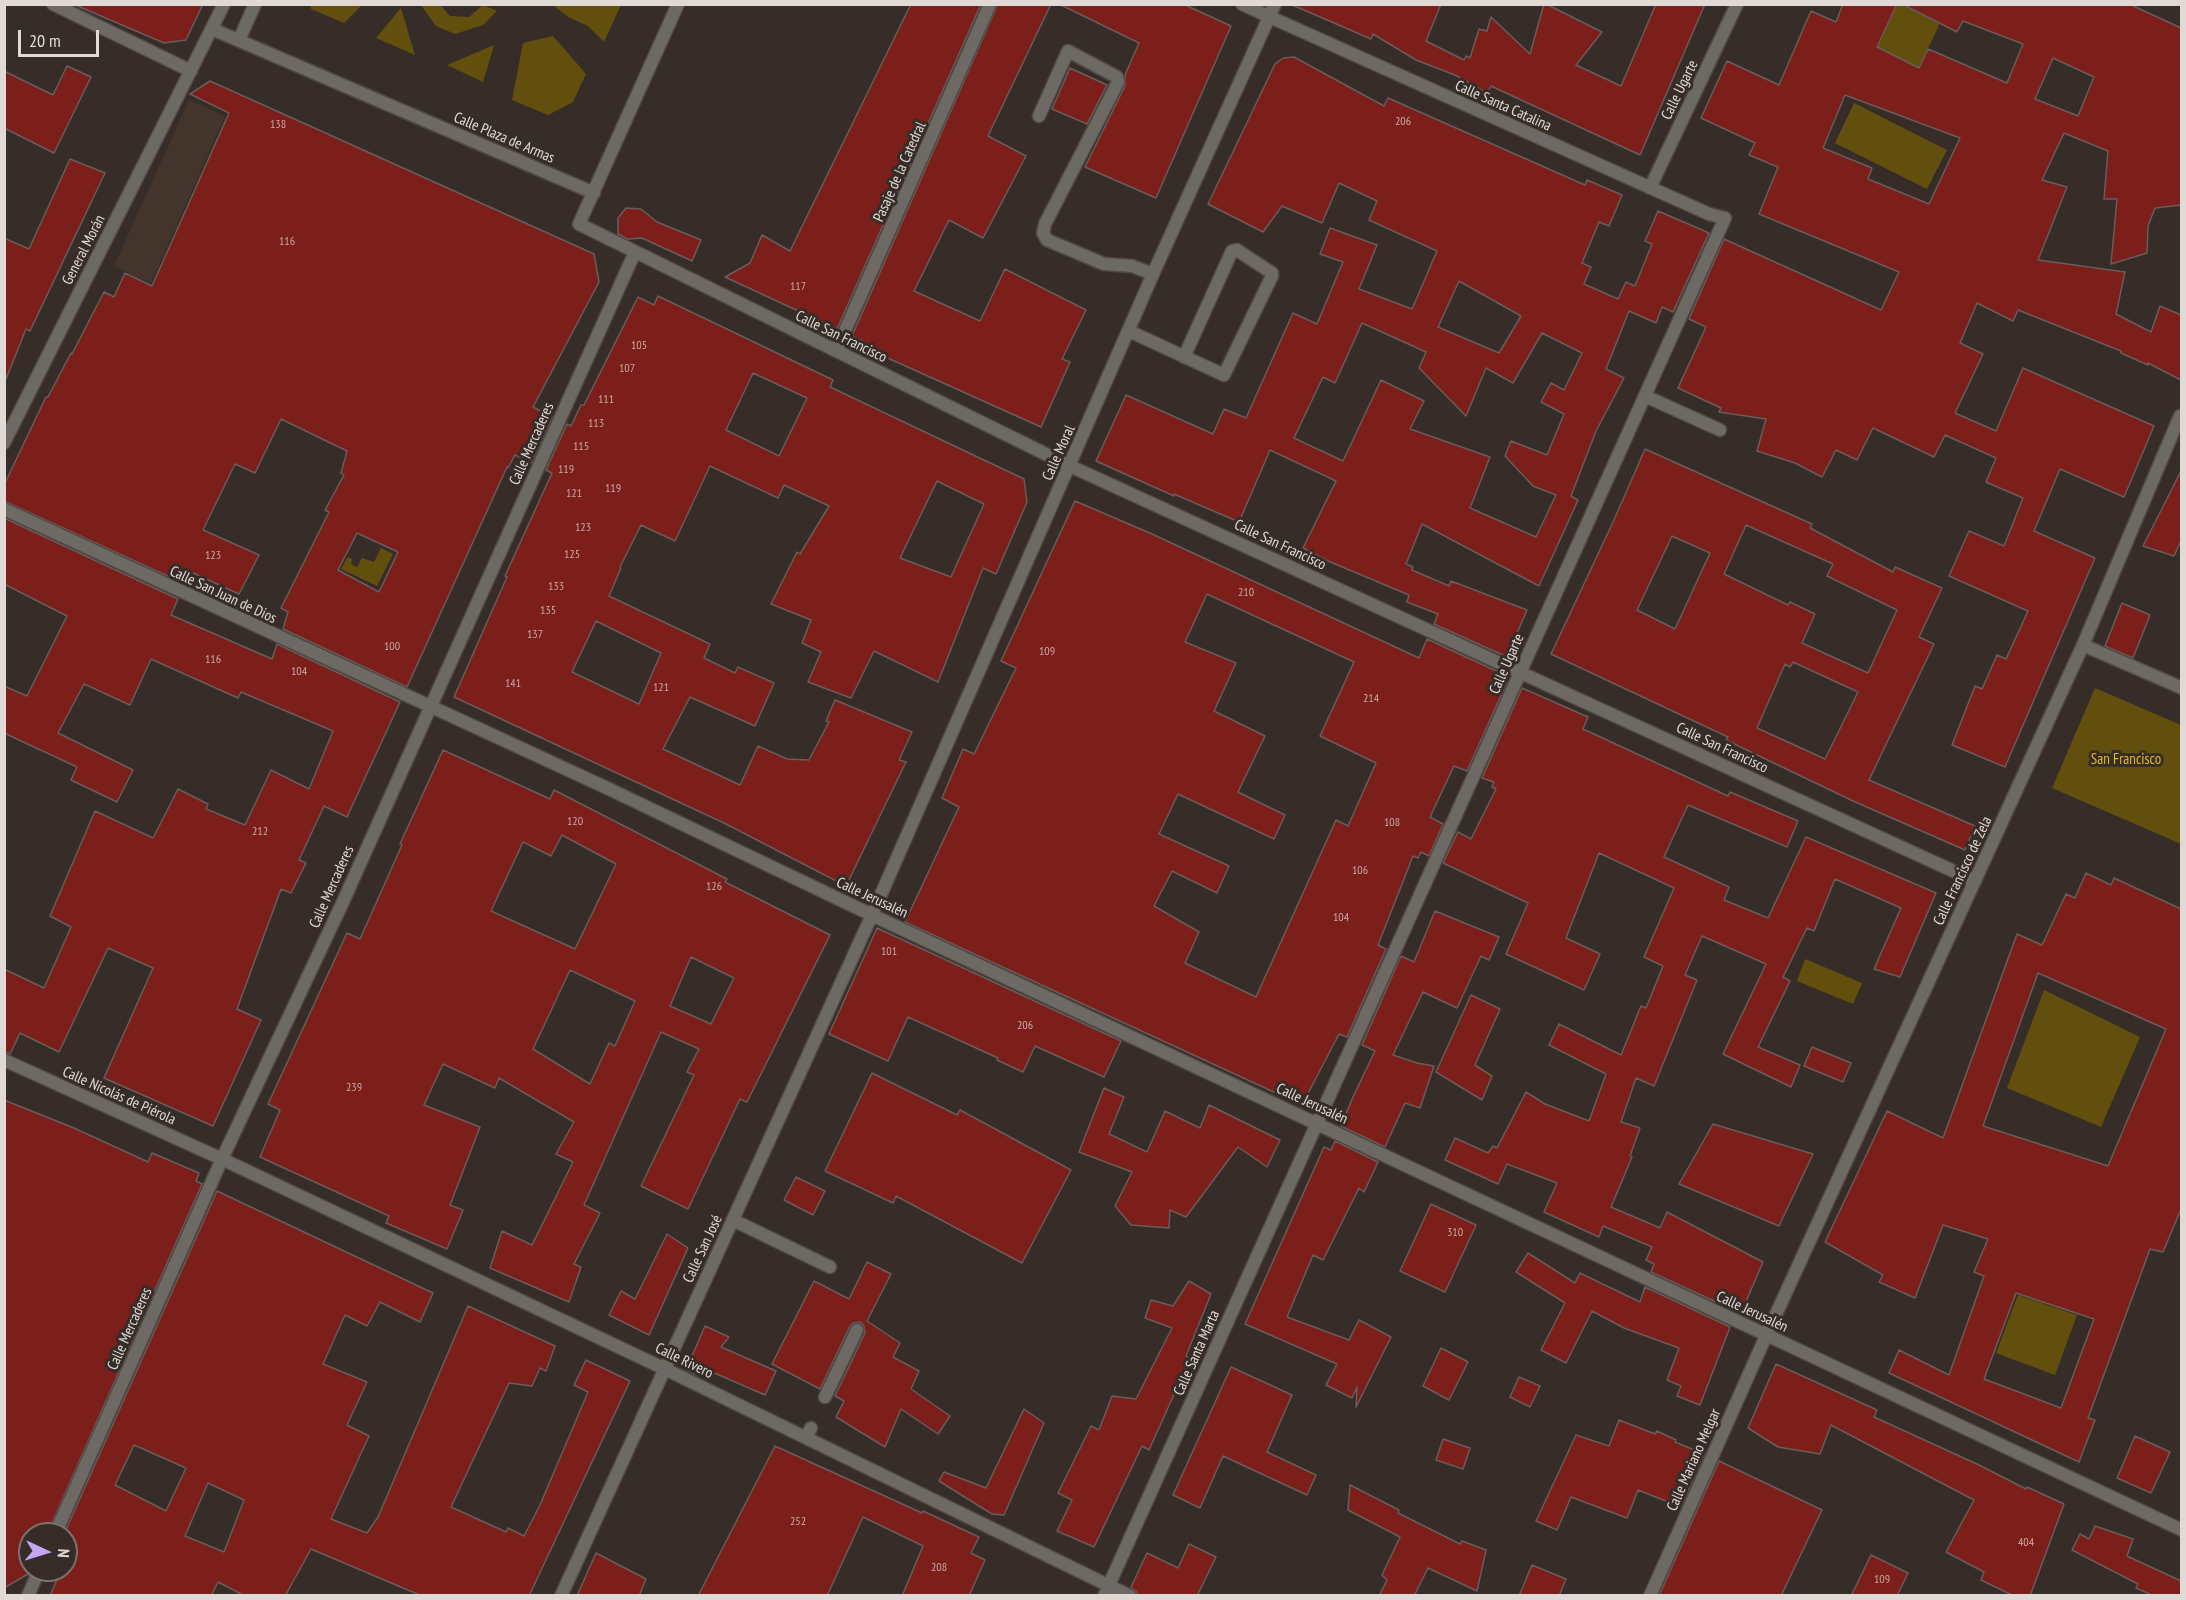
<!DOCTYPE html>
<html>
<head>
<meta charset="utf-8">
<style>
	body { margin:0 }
	#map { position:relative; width:2186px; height:1600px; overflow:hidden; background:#372d28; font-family:"PT Sans Narrow",sans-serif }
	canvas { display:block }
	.frame { position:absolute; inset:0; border:6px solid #e0d9d6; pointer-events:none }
	.north { position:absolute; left:18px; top:1522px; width:60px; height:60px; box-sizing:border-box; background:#372d28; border:2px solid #7b726e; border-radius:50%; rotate:94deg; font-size:16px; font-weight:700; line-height:24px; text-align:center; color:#e0d9d6 }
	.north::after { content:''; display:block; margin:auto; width:21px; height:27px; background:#c4a7f1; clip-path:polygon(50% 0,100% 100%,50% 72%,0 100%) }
	.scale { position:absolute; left:18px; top:30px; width:81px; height:27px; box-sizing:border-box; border:3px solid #e0d9d6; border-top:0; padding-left:8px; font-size:18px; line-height:21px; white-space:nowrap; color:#e0d9d6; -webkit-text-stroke:4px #372d28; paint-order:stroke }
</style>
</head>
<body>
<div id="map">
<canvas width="2186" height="1600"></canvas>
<div class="frame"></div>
<div class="north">N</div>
<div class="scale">20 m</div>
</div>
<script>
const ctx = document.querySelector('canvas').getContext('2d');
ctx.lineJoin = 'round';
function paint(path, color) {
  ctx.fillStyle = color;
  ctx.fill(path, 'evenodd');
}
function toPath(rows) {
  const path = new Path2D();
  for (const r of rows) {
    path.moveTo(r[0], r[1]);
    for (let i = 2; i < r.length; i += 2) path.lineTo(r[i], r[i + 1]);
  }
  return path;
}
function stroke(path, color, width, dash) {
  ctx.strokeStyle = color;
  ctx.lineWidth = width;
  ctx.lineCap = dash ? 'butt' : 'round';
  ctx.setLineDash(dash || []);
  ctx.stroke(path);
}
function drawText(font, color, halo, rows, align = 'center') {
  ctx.font = font + ' "PT Sans Narrow",sans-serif';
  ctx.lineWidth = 6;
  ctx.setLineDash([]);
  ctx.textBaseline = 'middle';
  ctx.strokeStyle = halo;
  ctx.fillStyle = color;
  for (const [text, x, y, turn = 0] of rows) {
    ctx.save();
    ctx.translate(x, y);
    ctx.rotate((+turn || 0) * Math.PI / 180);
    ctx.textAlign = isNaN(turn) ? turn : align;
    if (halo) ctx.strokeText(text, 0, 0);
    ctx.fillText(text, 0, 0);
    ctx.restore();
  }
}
const built = toPath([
	[189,100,225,116,151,283,114,266]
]);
const green = toPath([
	[310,5,310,4,362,5,344,23,311,9],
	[421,5,440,5,450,16,469,17,483,5,497,11,483,25,455,34,436,26],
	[553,5,621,5,604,42,588,26,568,17],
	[1897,5,1902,5,1940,23,1919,68,1877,47],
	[401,8,415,55,376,38],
	[553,36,586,74,573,102,548,115,512,100,523,43],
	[494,45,483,82,447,65],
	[1854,103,1947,150,1927,189,1835,143],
	[381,548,393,554,377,586,341,569,348,557,352,559,351,564,357,567,362,558,374,562],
	[2095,688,2181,725,2181,844,2052,788],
	[1805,959,1862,983,1853,1004,1797,981],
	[2044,990,2140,1037,2101,1127,2007,1088],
	[2018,1295,2077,1315,2055,1375,1996,1353]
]);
const building = toPath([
	[73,4,203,4,186,40,164,43,73,4],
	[911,4,981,4,837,329,725,277,750,263,762,235,790,251,911,4],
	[998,4,1051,4,988,136,1026,156,983,238,949,220,914,291,980,321,1005,269,1086,310,1062,359,1070,362,1041,427,861,346,863,341,852,336,998,4],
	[1059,4,1183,4,1231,26,1156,198,1085,167,1125,86,1125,75,1139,43,1059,4],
	[1290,4,1441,4,1426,41,1464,60,1466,56,1470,58,1479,29,1487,31,1491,17,1530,54,1544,4,1546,4,1602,32,1576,65,1621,86,1656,4,1705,4,1640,155,1491,86,1487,93,1455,75,1416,60,1373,34,1371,39,1290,4],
	[1843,4,1897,4,1877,47,1919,68,1928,49,2007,83,2023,44,1963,21,1957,32,1902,4,2129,4,2181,28,2181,205,2155,208,2148,226,2147,253,2111,264,2117,199,2104,199,2108,151,2064,133,2042,180,2067,187,2038,260,2125,272,2116,314,2151,332,2160,306,2181,315,2181,380,2148,363,2148,365,2121,353,2121,351,2018,310,2013,321,1977,303,1960,343,1983,354,1955,413,1996,431,2023,368,2154,426,2124,497,2060,469,2034,531,2095,558,2005,767,1952,745,1975,686,1982,689,1997,655,2006,659,2028,611,1949,576,1969,531,2004,546,2023,498,1986,482,1996,458,1945,435,1934,457,1873,428,1857,460,1836,450,1822,477,1795,463,1757,451,1766,419,1719,412,1721,408,1678,388,1706,327,1689,319,1724,239,1881,310,1899,272,1759,214,1778,167,1749,155,1755,143,1701,118,1727,61,1779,85,1811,11,1836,22,1843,4],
	[2053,58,2094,77,2078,116,2035,99,2053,58],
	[1845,95,1960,138,1929,204,1868,179,1872,168,1823,148,1845,95],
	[1294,57,1384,106,1388,98,1585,185,1587,180,1622,195,1609,226,1599,222,1582,263,1591,267,1584,284,1618,299,1626,282,1635,286,1652,244,1645,241,1658,211,1709,233,1673,312,1662,307,1656,323,1629,311,1606,369,1624,378,1596,431,1571,496,1578,500,1539,586,1422,524,1406,564,1413,567,1412,570,1449,586,1451,581,1527,610,1511,647,1518,650,1514,660,1434,624,1438,614,1407,602,1409,595,1328,561,1303,548,1336,481,1270,450,1239,522,1174,494,1174,496,1096,461,1126,395,1213,434,1224,409,1246,418,1293,313,1317,324,1343,262,1320,254,1330,228,1377,245,1359,289,1412,309,1437,251,1369,220,1377,201,1339,183,1322,223,1282,206,1263,232,1208,204,1275,64,1283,58,1294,57],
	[1459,281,1521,316,1499,353,1438,327,1459,281],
	[1362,323,1426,352,1419,368,1466,416,1486,368,1513,383,1542,333,1582,353,1564,390,1551,383,1541,402,1564,414,1547,455,1511,441,1505,456,1533,486,1556,495,1536,537,1470,508,1490,457,1410,429,1424,401,1381,380,1343,461,1294,438,1323,377,1335,383,1362,323],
	[67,66,91,77,54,153,4,128,4,71,53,95,67,66],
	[1070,68,1107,85,1087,124,1052,109,1070,68],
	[210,81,594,254,599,282,533,407,552,417,531,463,515,455,508,468,507,467,407,687,283,629,288,612,281,608,329,512,325,510,344,475,341,473,347,451,281,419,255,473,235,464,203,530,259,555,239,594,191,572,185,584,4,501,4,485,46,397,48,397,71,353,72,354,104,292,114,297,125,273,152,286,229,113,190,94,210,81],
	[357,533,398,552,379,592,338,570,357,533],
	[70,159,105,173,30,331,26,329,6,379,4,379,4,238,29,249,70,159],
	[626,208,641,209,657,222,701,240,692,261,642,238,627,239,618,234,618,218,626,208],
	[658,296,833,380,830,387,1024,479,1027,502,996,574,983,568,938,682,874,651,851,698,808,682,821,652,802,643,811,620,771,604,797,552,800,554,829,506,784,485,778,498,710,466,675,541,641,525,620,567,621,568,609,596,710,644,704,658,735,673,738,667,774,683,755,726,690,697,663,749,740,785,758,746,787,759,809,760,829,722,826,721,835,700,912,732,899,760,906,762,846,886,726,824,454,697,507,577,505,576,552,473,546,470,567,424,571,426,581,405,584,405,638,297,654,305,658,296],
	[753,373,807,398,779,456,726,430,753,373],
	[937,481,984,504,951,577,900,558,937,481],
	[596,621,661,653,639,704,572,672,596,621],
	[1645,449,1812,524,1810,528,1893,572,1895,567,1942,588,1919,637,1934,644,1869,780,1975,826,1965,850,1853,801,1726,740,1728,737,1551,654,1614,520,1645,449],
	[1746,525,1833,564,1827,576,1897,610,1868,673,1802,643,1815,614,1790,602,1788,605,1724,574,1746,525],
	[1672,536,1710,553,1675,629,1637,610,1672,536],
	[1793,662,1858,692,1825,759,1757,728,1785,664,1790,667,1793,662],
	[2181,471,2181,541,2174,556,2143,546,2181,471],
	[1075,501,1152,534,1419,658,1427,639,1507,676,1505,681,1507,682,1467,771,1454,766,1430,817,1443,824,1429,856,1421,852,1418,858,1413,856,1378,945,1386,949,1347,1037,1339,1034,1302,1105,905,922,959,807,942,798,963,749,974,754,1016,668,1001,661,1075,501],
	[1207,594,1354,662,1320,736,1376,763,1348,826,1336,820,1256,997,1185,963,1199,932,1154,906,1172,871,1217,893,1229,866,1159,834,1178,794,1274,839,1285,815,1238,792,1265,736,1214,711,1236,663,1185,642,1207,594],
	[4,518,178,599,171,615,272,659,277,644,400,702,347,817,324,806,299,860,306,863,291,893,281,889,237,1009,261,1020,213,1126,104,1078,153,968,108,948,59,1052,20,1033,10,1054,4,1052,4,969,44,988,71,927,50,916,95,811,153,838,178,789,208,804,206,809,245,825,271,770,309,789,333,731,241,692,238,698,151,659,130,705,84,684,58,733,133,770,117,802,71,780,77,767,4,733,4,686,27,696,67,616,4,584,4,518],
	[2122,603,2150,615,2133,658,2105,646,2122,603],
	[1522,688,1588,717,1583,729,1728,796,1730,792,1798,821,1787,847,1688,805,1664,857,1729,887,1724,900,1768,918,1806,837,1936,893,1900,977,1874,969,1901,908,1835,879,1814,931,1807,928,1783,977,1790,981,1758,1047,1800,1065,1791,1087,1723,1054,1766,964,1702,936,1685,975,1697,980,1654,1086,1636,1078,1621,1122,1640,1128,1630,1156,1632,1157,1611,1207,1660,1228,1667,1212,1763,1262,1744,1306,1739,1304,1736,1311,1651,1272,1654,1264,1646,1260,1652,1247,1603,1226,1599,1237,1544,1212,1557,1183,1507,1164,1498,1184,1445,1160,1455,1138,1488,1153,1493,1146,1497,1148,1526,1092,1545,1104,1589,1121,1606,1074,1549,1045,1559,1024,1621,1055,1641,1006,1646,1008,1663,966,1644,957,1674,888,1599,853,1566,938,1600,954,1584,990,1506,954,1528,903,1443,863,1458,832,1471,839,1496,789,1492,787,1494,782,1482,778,1522,688],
	[443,750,550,799,554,790,727,879,725,882,830,935,747,1102,740,1099,688,1209,641,1186,694,1075,687,1072,699,1049,661,1032,584,1205,600,1213,574,1264,581,1267,569,1302,490,1268,502,1231,532,1245,573,1162,556,1154,574,1122,499,1078,495,1088,443,1064,424,1105,480,1127,450,1205,463,1210,447,1249,386,1223,389,1216,260,1157,280,1110,268,1104,347,933,360,939,402,845,400,844,443,750],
	[562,835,616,864,575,949,491,911,523,842,551,856,562,835],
	[691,957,734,978,711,1024,670,1006,691,957],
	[570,970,635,1001,615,1046,609,1043,590,1084,533,1049,570,970],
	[2086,873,2111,885,2114,878,2181,909,2181,1209,2163,1252,2150,1249,2088,1418,2095,1420,2079,1462,1889,1373,1899,1350,1949,1375,1984,1276,1974,1272,1988,1239,1943,1225,1915,1298,1879,1282,1883,1275,1825,1242,1887,1111,1943,1138,2017,934,2042,945,2066,894,2075,898,2086,873],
	[2038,973,2166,1029,2108,1166,1983,1126,2038,973],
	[2016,1293,2094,1319,2061,1408,1984,1379,2016,1293],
	[1435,911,1499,937,1489,960,1481,956,1457,1008,1423,992,1393,1055,1417,1063,1434,1066,1420,1108,1405,1103,1385,1147,1341,1126,1353,1097,1375,1051,1362,1045,1401,956,1414,962,1435,911],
	[877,928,1121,1041,1104,1077,1035,1046,1023,1072,997,1060,998,1058,908,1017,888,1061,829,1034,877,928],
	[1471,995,1500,1009,1475,1065,1492,1076,1482,1100,1436,1072,1471,995],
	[1812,1047,1851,1063,1843,1082,1804,1066,1812,1047],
	[872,1073,957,1115,960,1110,1071,1170,1022,1263,896,1196,893,1203,825,1171,872,1073],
	[1104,1088,1124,1097,1109,1134,1147,1152,1165,1111,1200,1128,1209,1105,1280,1140,1267,1167,1238,1147,1186,1217,1170,1210,1169,1228,1131,1225,1115,1206,1132,1172,1079,1152,1104,1088],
	[4,1100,74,1128,148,1162,152,1153,199,1173,196,1181,202,1184,47,1534,30,1534,30,1570,28,1574,4,1588,4,1100],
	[1713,1124,1813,1154,1779,1226,1679,1184,1713,1124],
	[1335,1141,1378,1162,1364,1192,1359,1188,1323,1260,1313,1255,1287,1317,1349,1340,1359,1320,1391,1337,1356,1407,1357,1387,1352,1398,1326,1385,1337,1364,1245,1324,1324,1147,1331,1150,1335,1141],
	[796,1177,825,1191,813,1215,784,1200,796,1177],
	[217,1191,433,1293,420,1322,380,1302,367,1326,345,1315,323,1364,367,1382,347,1425,369,1436,331,1519,367,1533,378,1517,468,1306,555,1346,546,1371,540,1368,532,1386,509,1383,451,1507,506,1532,508,1528,524,1536,540,1505,588,1392,574,1385,586,1360,630,1381,529,1596,422,1596,311,1549,285,1596,245,1596,218,1582,211,1596,50,1596,61,1570,66,1570,66,1559,69,1552,66,1553,66,1534,64,1534,217,1191],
	[134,1445,186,1468,166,1511,115,1485,134,1445],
	[208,1483,244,1500,224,1552,185,1536,208,1483],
	[1431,1204,1476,1225,1445,1292,1400,1271,1431,1204],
	[667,1234,688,1248,649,1335,609,1315,621,1291,635,1299,667,1234],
	[1528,1253,1575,1283,1580,1273,1640,1302,1645,1287,1730,1327,1700,1405,1677,1396,1681,1386,1667,1380,1679,1348,1624,1328,1592,1311,1566,1363,1541,1350,1565,1303,1516,1272,1528,1253],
	[867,1262,891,1274,867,1321,900,1343,893,1357,919,1371,911,1389,950,1416,938,1434,901,1409,885,1447,836,1417,844,1401,835,1396,865,1333,864,1326,860,1322,853,1323,850,1326,820,1389,772,1364,814,1281,849,1299,867,1262],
	[1189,1281,1211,1294,1186,1356,1190,1359,1149,1450,1142,1446,1094,1547,1057,1531,1072,1500,1058,1493,1091,1426,1099,1430,1112,1396,1136,1399,1172,1328,1145,1318,1151,1300,1173,1306,1189,1281],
	[705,1326,729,1337,721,1347,776,1371,765,1395,703,1368,697,1375,686,1370,705,1326],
	[1441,1348,1468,1362,1449,1400,1423,1386,1441,1348],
	[1776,1364,1877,1410,1874,1417,1979,1465,2026,1489,2027,1487,2064,1504,2030,1596,2014,1596,1981,1580,1984,1572,1946,1552,1974,1500,1831,1425,1820,1454,1778,1447,1748,1428,1776,1364],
	[1231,1367,1292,1395,1267,1452,1316,1475,1307,1495,1223,1456,1200,1508,1173,1495,1231,1367],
	[1519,1377,1540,1386,1530,1407,1510,1397,1519,1377],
	[1024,1409,1044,1423,1004,1515,992,1514,939,1481,944,1472,986,1488,1024,1409],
	[1619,1420,1655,1434,1657,1431,1676,1440,1675,1442,1704,1454,1681,1507,1638,1490,1627,1518,1571,1497,1557,1530,1536,1521,1576,1435,1609,1446,1619,1420],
	[2135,1436,2170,1452,2151,1493,2117,1478,2135,1436],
	[1443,1439,1470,1448,1463,1469,1436,1460,1443,1439],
	[775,1446,922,1513,923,1511,979,1537,971,1553,985,1560,969,1596,902,1596,923,1546,863,1517,827,1596,698,1596,775,1446],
	[1719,1461,1822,1510,1781,1596,1659,1596,1719,1461],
	[1350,1485,1399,1510,1398,1513,1460,1544,1462,1541,1486,1550,1477,1591,1428,1568,1414,1596,1379,1596,1387,1580,1382,1575,1400,1537,1348,1510,1350,1485],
	[2095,1526,2133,1539,2127,1556,2181,1581,2181,1596,2154,1596,2136,1588,2138,1584,2072,1550,2080,1534,2089,1539,2095,1526],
	[1189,1544,1216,1557,1197,1596,1138,1596,1136,1591,1131,1587,1147,1553,1178,1568,1189,1544],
	[596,1553,646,1579,639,1596,577,1596,596,1553],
	[1871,1555,1908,1573,1897,1596,1851,1596,1871,1555],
	[1532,1565,1566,1579,1559,1596,1519,1596,1532,1565]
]);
const service = toPath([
	[1039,116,1068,51,1117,77,1118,82,1045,224,1043,233,1047,240,1104,264,1132,266,1153,274],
	[1129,331,1224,375,1272,276,1272,273,1237,250,1232,251,1184,357],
	[1645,396,1720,430],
	[733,1220,830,1267],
	[825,1397,857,1330],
	[806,1437,811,1428]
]);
const pedestrian = toPath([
	[678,4,579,224,1070,466],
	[1242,4,1270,17],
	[212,29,594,193],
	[239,40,255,4],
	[836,351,990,4],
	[2083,645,2182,688],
	[55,1534,222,1159,342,904,635,252],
	[28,1596,39,1570]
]);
const minor = toPath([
	[53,4,191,71],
	[1650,188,1737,4],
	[4,443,224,4],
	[1070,466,1975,881],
	[4,509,607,788,872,915,2182,1530],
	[561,1596,872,915,1153,274,1275,4],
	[1104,1596,1725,218,1709,214,1270,17],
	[1650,1596,1766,1336,2083,645,2180,416,2182,416]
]);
const tertiary = toPath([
	[4,1060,222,1159,665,1369,1130,1596]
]);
const numberNames = [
	["206",1403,122],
	["138",278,125],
	["116",287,242],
	["117",798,287],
	["105",639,346],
	["107",627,369],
	["111",606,400],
	["113",596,424],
	["115",581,447],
	["119",566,470],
	["119",613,489],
	["121",574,494],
	["123",583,528],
	["125",572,555],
	["123",213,556],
	["133",556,587],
	["210",1246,593],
	["135",548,611],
	["137",535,635],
	["100",392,647],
	["109",1047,652],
	["116",213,660],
	["104",299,672],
	["141",513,684],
	["121",661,688],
	["214",1371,699],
	["120",575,822],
	["108",1392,823],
	["212",260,832],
	["106",1360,871],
	["126",714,887],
	["104",1341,918],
	["101",889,952],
	["206",1025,1026],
	["239",354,1088],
	["310",1455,1233],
	["252",798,1522],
	["404",2026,1543],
	["208",939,1568],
	["109",1882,1580]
];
const streetNames = [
	["Calle Ugarte",1680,90,-64],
	["Calle Santa Catalina",1503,106,24],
	["Calle Plaza de Armas",504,138,23],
	["Pasaje de la Catedral",900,172,-66],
	["General Morán",84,250,-63],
	["Calle San Francisco",841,337,26],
	["Calle Mercaderes",532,444,-66],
	["Calle Moral",1059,453,-66],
	["Calle San Francisco",1280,545,25],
	["Calle San Juan de Dios",223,595,25],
	["Calle Ugarte",1507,664,-66],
	["Calle San Francisco",1722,748,25],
	["Calle Francisco de Zela",1963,871,-65],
	["Calle Mercaderes",332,887,-66],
	["Calle Jerusalén",872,898,25],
	["Calle Nicolás de Piérola",119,1096,24],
	["Calle Jerusalén",1312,1104,25],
	["Calle San José",703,1249,-65],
	["Calle Jerusalén",1752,1312,25],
	["Calle Mercaderes",130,1329,-66],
	["Calle Santa Marta",1197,1353,-66],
	["Calle Rivero",684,1361,26],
	["Calle Mariano Melgar",1694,1460,-66]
];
const parkNames = [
	["San Francisco",2126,760]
];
paint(built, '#44352c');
paint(green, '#624f0e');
paint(building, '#7c1e1a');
stroke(building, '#695c5a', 1.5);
stroke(service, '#524944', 15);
stroke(pedestrian, '#524944', 15);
stroke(minor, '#524944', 15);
stroke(tertiary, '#524944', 15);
stroke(service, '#6d6965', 12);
stroke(pedestrian, '#6d6965', 12);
stroke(minor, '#6d6965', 12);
stroke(tertiary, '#6d6965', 12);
drawText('12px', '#c7aaa7', null, numberNames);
drawText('15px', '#e0d9d6', '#372d28', streetNames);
drawText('15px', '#e5ba1b', '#372d28', parkNames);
</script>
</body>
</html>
